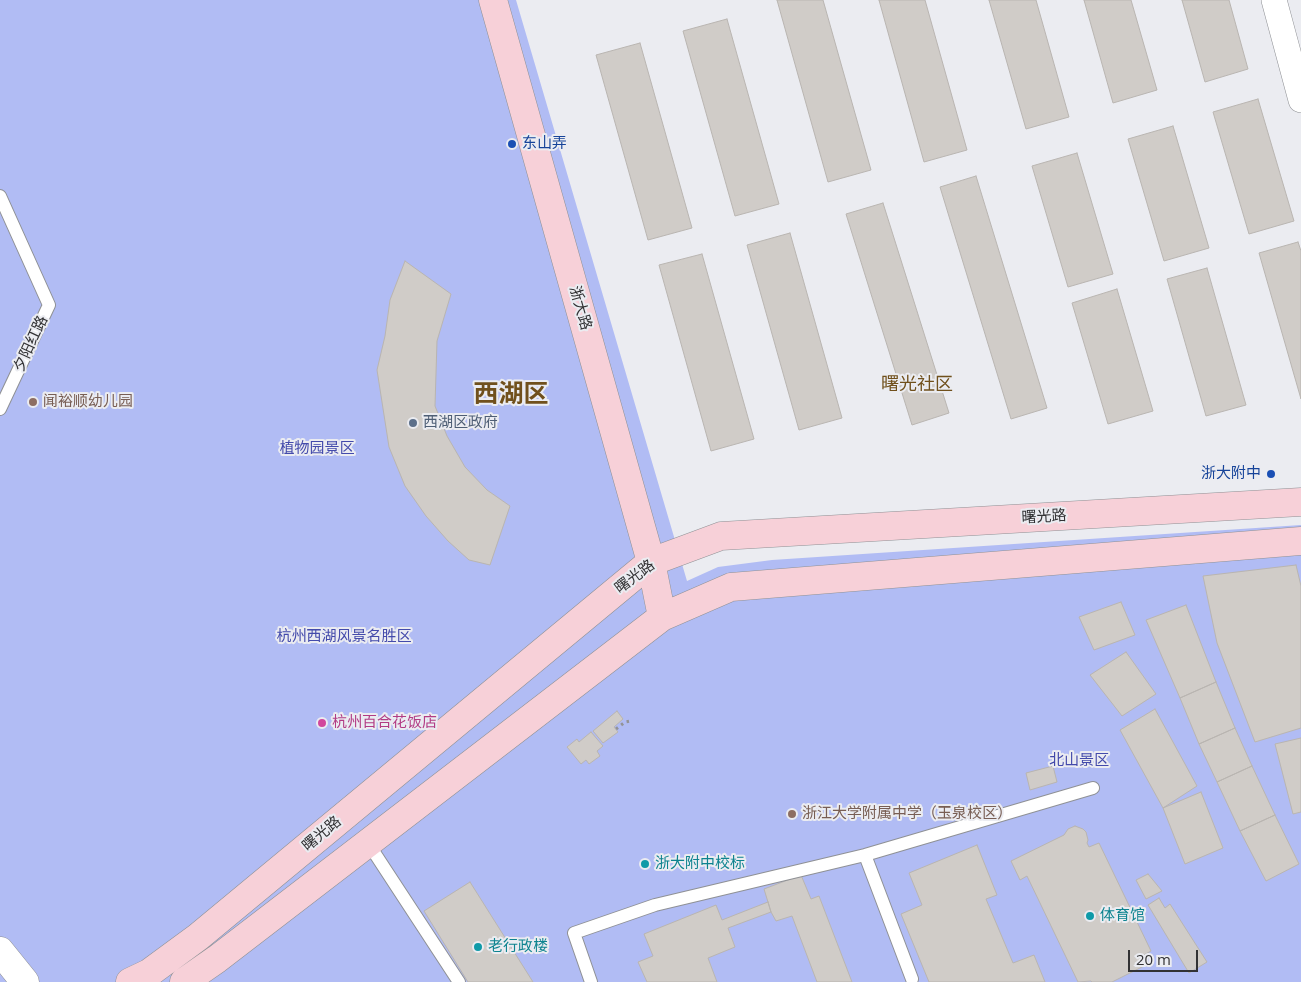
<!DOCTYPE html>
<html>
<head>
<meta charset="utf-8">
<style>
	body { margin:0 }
	#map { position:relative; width:1301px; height:982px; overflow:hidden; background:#ebecf1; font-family:"Open Sans",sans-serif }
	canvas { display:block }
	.scale { position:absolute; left:1128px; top:950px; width:70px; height:22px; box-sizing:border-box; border:2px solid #323234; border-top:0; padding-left:6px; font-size:15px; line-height:18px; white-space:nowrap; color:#323234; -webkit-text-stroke:4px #ebecf1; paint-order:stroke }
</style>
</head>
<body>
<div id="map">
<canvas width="1301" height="982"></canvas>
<div class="scale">20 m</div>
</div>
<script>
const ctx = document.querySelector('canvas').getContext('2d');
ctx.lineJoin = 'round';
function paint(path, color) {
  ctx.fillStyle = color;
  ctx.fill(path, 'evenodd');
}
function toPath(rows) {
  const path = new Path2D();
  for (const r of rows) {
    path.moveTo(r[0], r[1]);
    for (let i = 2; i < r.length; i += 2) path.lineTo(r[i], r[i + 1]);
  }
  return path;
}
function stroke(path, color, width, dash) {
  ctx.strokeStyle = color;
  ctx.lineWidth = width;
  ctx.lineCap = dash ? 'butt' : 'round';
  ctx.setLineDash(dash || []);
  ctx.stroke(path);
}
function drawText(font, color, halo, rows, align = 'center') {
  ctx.font = font + ' "Open Sans","Noto Sans SC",sans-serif';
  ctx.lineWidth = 4;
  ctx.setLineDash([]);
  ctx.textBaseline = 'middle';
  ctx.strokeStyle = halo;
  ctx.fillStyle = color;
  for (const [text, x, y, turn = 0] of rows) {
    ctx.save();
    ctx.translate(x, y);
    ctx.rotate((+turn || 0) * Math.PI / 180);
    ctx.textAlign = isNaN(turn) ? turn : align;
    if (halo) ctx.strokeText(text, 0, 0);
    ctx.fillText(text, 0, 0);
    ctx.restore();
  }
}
const green = toPath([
	[0,0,516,0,687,581,718,567,772,560,1301,525,1301,982,0,982]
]);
const building = toPath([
	[777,0,823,0,871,170,828,182,777,0],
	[879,0,925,0,967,150,924,162,879,0],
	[989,0,1036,0,1069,117,1026,129,989,0],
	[1084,0,1131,0,1157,90,1113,103,1084,0],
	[1182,0,1229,0,1248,69,1205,82,1182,0],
	[727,19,779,204,735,216,683,31,727,19],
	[640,43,692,228,648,240,596,55,640,43],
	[1258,99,1294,221,1249,234,1213,112,1258,99],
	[1173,126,1209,248,1164,261,1128,139,1173,126],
	[1077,153,1113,274,1068,287,1032,166,1077,153],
	[976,176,1047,408,1011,419,940,187,976,176],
	[883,203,949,413,912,425,846,214,883,203],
	[790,233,842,418,799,430,747,245,790,233],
	[1298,242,1301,251,1301,399,1259,253,1298,242],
	[702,254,754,439,711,451,659,265,702,254],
	[405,261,451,294,437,341,435,406,447,436,465,467,487,490,510,506,490,565,469,560,448,541,426,516,405,486,389,447,377,370,385,336,390,300,405,261],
	[1207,268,1246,405,1206,416,1167,279,1207,268],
	[1117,289,1153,411,1108,424,1072,303,1117,289],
	[1296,565,1301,586,1301,728,1255,742,1217,643,1203,576,1296,565],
	[1121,602,1135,635,1094,650,1079,617,1121,602],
	[1186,605,1216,682,1180,698,1146,620,1186,605],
	[1126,652,1156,694,1122,716,1090,675,1126,652],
	[1216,682,1235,728,1199,744,1180,698,1216,682],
	[1155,709,1197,786,1163,808,1120,730,1155,709],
	[617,711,623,719,614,727,618,732,603,743,593,731,617,711],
	[1235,728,1252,766,1217,782,1199,744,1235,728],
	[591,732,603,746,597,751,600,756,589,764,586,760,581,764,567,747,577,739,579,742,591,732],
	[1301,738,1301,812,1293,814,1275,744,1301,738],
	[1053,766,1057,782,1030,790,1026,773,1053,766],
	[1252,766,1275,815,1240,831,1217,782,1252,766],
	[1201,792,1223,848,1185,864,1163,808,1201,792],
	[1275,815,1299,864,1266,881,1240,831,1275,815],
	[1075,826,1083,829,1086,832,1088,840,1087,843,1089,847,1099,843,1151,951,1142,956,1146,965,1112,982,1092,982,1091,981,1078,982,1027,876,1020,880,1011,861,1064,835,1068,829,1075,826],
	[977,845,997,895,986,899,1013,963,1034,955,1045,982,929,982,901,914,922,905,909,873,977,845],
	[1148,874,1162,891,1146,899,1136,880,1148,874],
	[801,875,811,899,819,896,852,982,817,982,792,916,776,921,771,912,764,889,801,875],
	[470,882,533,982,468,982,424,911,470,882],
	[1159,898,1165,908,1170,904,1207,962,1189,973,1148,905,1159,898],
	[768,902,771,912,728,928,735,947,708,958,717,982,647,982,638,962,653,956,644,934,716,905,722,920,768,902]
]);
const path = toPath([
	[616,729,625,722,630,721]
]);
const service = toPath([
	[0,196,49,305,0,409],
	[368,843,459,982],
	[865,855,912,979],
	[591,982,574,933,655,905,865,855,1093,788]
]);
const minor = toPath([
	[1274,0,1301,100]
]);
const tertiary = toPath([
	[0,951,25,982]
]);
const secondary = toPath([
	[493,0,651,562,662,617],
	[130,982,149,973,198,937,651,562,721,536,1301,502],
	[184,982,217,959,662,617,731,587,1301,541]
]);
const markers = [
	[512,144,5,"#1a4fb4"],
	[33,402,5,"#8d6e63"],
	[413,423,5,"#5c6f8a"],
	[1271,474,5,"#1a4fb4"],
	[322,723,5,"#d1479c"],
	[792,814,5,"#8d6e63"],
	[645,864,5,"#0f9aa8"],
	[1090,916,5,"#0f9aa8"],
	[478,947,5,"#0f9aa8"]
];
const transitNames = [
	["东山弄",522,144],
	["浙大附中",1261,474,"right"]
];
const streetNames = [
	["浙大路",580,308,74],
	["夕阳红路",31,344,-65],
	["曙光路",1044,517,-3],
	["曙光路",635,577,-37],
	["曙光路",322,834,-40]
];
const educationNames = [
	["闻裕顺幼儿园",43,402],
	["浙江大学附属中学（玉泉校区）",802,814]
];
const serviceNames = [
	["西湖区政府",423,423]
];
const parkNames = [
	["植物园景区",317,449],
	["杭州西湖风景名胜区",344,637],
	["北山景区",1079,761]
];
const hotelNames = [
	["杭州百合花饭店",332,723]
];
const cultureNames = [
	["浙大附中校标",655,864],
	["体育馆",1100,916],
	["老行政楼",488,947]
];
const quarterNames = [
	["曙光社区",917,385]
];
const townNames = [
	["西湖区",511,395]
];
paint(green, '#b1bcf4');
paint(building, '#d0ccc8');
stroke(building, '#b9b5b1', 1);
stroke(service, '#8f9195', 14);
stroke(minor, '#8f9195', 26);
stroke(tertiary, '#8f9195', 29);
stroke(secondary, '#8f9195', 29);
stroke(path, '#939397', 3, [2.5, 4]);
stroke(service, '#fff', 12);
stroke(minor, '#fff', 25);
stroke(tertiary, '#fff', 28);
stroke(secondary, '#f7d0d8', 28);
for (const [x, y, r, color] of markers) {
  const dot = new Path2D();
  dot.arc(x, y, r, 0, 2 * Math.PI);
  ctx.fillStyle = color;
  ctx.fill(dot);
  stroke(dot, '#ebecf1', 2);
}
drawText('15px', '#164399', '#ebecf1', transitNames, 'left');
drawText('15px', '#323234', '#ebecf1', streetNames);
drawText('15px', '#785e54', '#ebecf1', educationNames, 'left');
drawText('15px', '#4e5e75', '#ebecf1', serviceNames, 'left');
drawText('15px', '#434aab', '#ebecf1', parkNames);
drawText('15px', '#b23c85', '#ebecf1', hotelNames, 'left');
drawText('15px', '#0d838f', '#ebecf1', cultureNames, 'left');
drawText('18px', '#70501c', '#ebecf1', quarterNames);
drawText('bold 25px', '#70501c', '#ebecf1', townNames);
</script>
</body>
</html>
